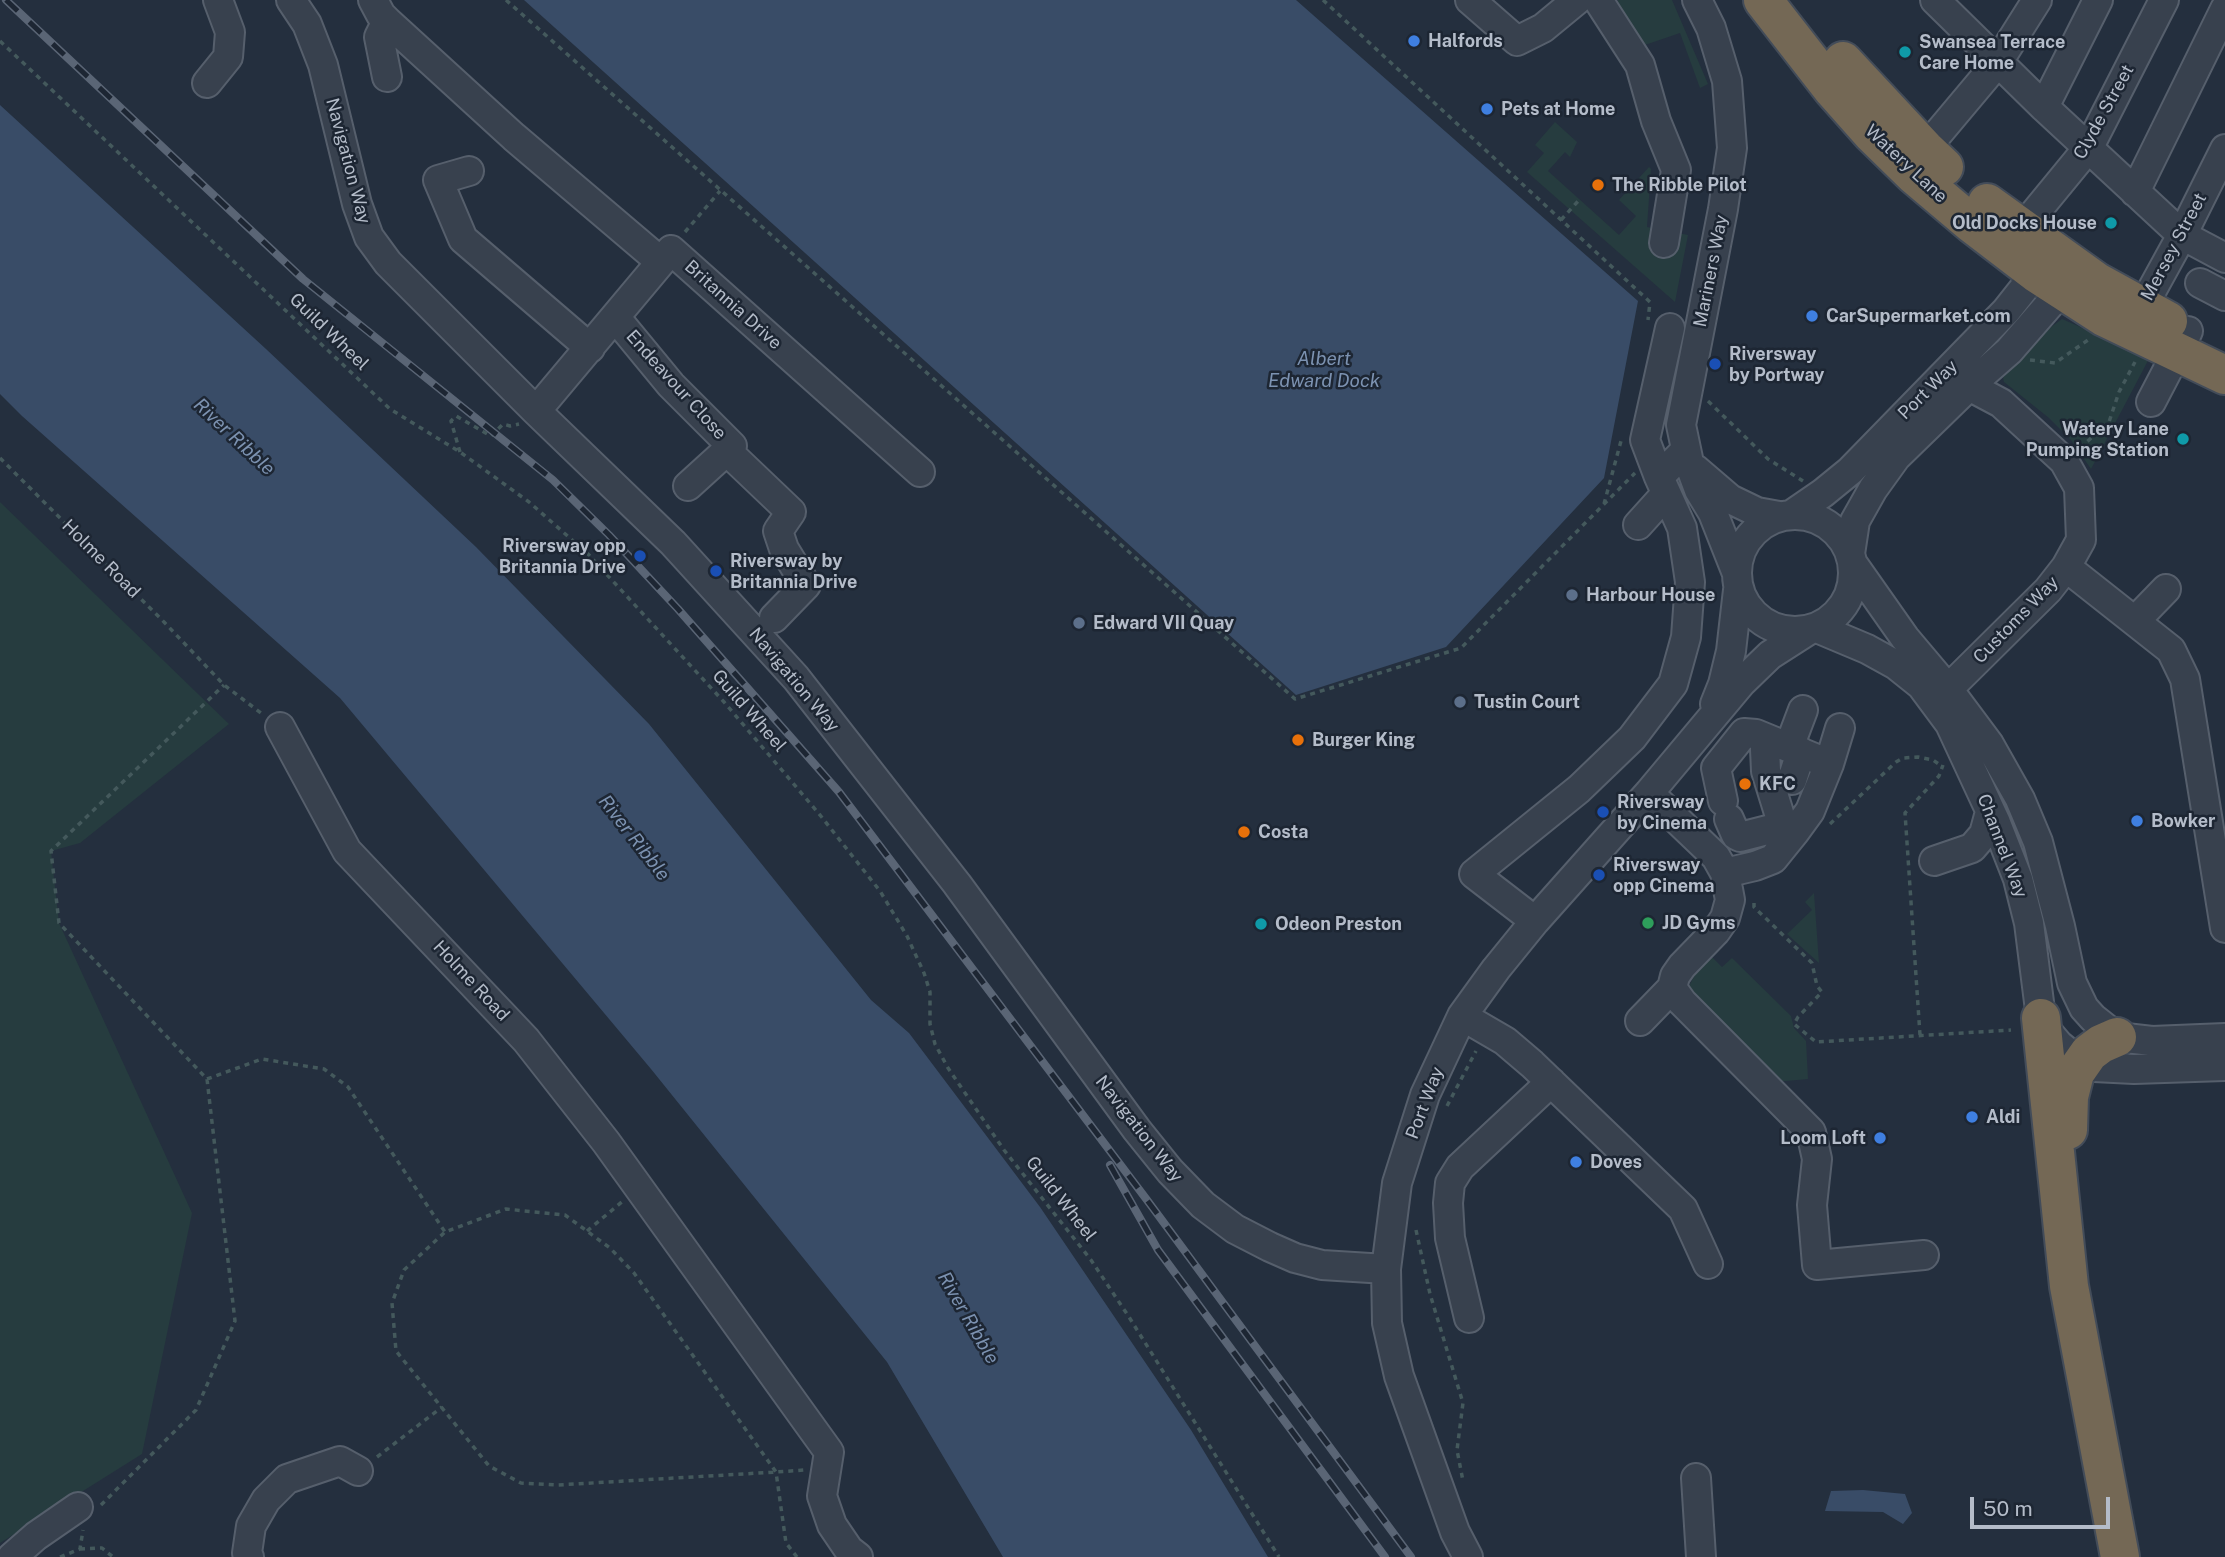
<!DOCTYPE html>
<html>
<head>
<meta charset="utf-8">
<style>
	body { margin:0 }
	#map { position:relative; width:2225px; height:1557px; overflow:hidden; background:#242f3e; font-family:"Public Sans",sans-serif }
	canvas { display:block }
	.scale { position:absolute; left:1970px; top:1497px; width:140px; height:32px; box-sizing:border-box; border:4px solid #b4bcc9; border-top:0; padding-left:9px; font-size:21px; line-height:24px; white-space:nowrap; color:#b4bcc9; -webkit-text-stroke:5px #1d2633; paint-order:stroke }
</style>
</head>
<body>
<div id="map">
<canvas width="2225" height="1557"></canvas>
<div class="scale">50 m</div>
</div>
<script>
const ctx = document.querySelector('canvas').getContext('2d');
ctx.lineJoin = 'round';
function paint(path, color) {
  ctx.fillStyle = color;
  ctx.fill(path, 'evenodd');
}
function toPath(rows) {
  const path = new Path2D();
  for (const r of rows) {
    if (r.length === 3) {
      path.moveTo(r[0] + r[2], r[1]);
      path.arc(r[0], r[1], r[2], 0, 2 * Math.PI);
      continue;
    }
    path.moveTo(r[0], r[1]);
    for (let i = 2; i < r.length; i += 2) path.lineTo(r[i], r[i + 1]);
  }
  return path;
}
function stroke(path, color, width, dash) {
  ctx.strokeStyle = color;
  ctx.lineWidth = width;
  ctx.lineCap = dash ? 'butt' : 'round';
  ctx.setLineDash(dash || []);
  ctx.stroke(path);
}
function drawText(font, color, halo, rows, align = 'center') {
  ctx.font = font + ' "Public Sans",sans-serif';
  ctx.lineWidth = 5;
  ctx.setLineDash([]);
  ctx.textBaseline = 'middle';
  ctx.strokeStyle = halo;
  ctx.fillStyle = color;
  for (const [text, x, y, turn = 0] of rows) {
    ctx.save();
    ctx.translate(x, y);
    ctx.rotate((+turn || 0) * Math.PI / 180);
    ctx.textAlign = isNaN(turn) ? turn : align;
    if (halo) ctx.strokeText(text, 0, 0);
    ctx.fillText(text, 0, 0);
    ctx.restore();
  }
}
const green = toPath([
	[1618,0,1672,0,1708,84,1700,88,1680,33,1642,46,1618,6],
	[1555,122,1577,142,1570,157,1565,152,1548,171,1619,235,1636,216,1619,200,1649,167,1651,169,1647,227,1688,235,1675,302,1527,172,1544,153,1535,145],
	[2062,319,2126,347,2152,353,2091,469,2071,440,2049,418,2004,382,2003,378,2043,333],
	[0,502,229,724,80,843,51,851,59,923,192,1213,142,1454,0,1543],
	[1814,893,1819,963,1787,934,1812,910,1805,902],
	[1710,955,1722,967,1732,958,1791,1016,1794,1028,1806,1041,1808,1079,1775,1082,1688,988,1698,969]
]);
const water = toPath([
	[524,0,1296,0,1638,301,1604,478,1446,647,1296,695],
	[0,105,266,349,476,547,649,724,871,1000,909,1033,1040,1207,1191,1430,1268,1557,1003,1557,887,1362,651,1069,340,698,22,416,0,394],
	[1863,1490,1905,1494,1912,1513,1903,1524,1883,1512,1825,1511,1831,1491]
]);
const path = toPath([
	[506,0,1295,699,1461,648,1635,473],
	[1323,0,1650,302,1648,320],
	[0,41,390,409,460,452,529,502,588,554,724,702,820,815,880,891,907,936,924,973,930,992,930,1024,935,1044,948,1068,1004,1150,1091,1260,1129,1317,1279,1557],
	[1561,220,1580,199],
	[685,232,720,191],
	[2030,360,2055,363,2088,340],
	[1708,401,1768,459,1803,481],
	[2080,448,2109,422,2119,392,2135,362],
	[460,452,451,421,456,416,491,436,503,424,510,426,519,424],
	[0,458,164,622,224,685,261,713],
	[1604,504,1621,441],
	[1830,824,1896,762,1903,758,1918,757,1933,760,1943,767],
	[1754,903,1754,907,1812,963,1817,986,1822,992,1798,1017,1794,1024,1816,1042,2011,1030],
	[1920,1035,1905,813,1939,776,1943,765],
	[207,1079,262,1059,324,1069,348,1087,445,1232],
	[1447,1106,1476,1051],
	[1416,1230,1430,1294,1463,1403,1457,1450,1463,1481],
	[587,1231,623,1201],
	[377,1457,442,1407],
	[101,1505,196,1410,235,1321,207,1079,59,923,51,851,224,685],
	[80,1549,102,1548,113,1557],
	[60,1557,80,1549,83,1530],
	[797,1557,786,1543,776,1472,634,1273,610,1248,565,1215,506,1209,445,1232,404,1270,392,1303,396,1351,489,1466,521,1483,558,1485,776,1472,805,1470]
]);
const minor = toPath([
	[291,0,307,24,323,65,357,204,369,237,388,263,536,411,673,543,796,678,957,884,1137,1130,1170,1171,1203,1205,1235,1229,1270,1247,1295,1258,1322,1265,1386,1269],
	[373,0,381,15,387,21],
	[1470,0,1517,41,1543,28,1577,0],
	[1598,0,1640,65,1656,121,1676,170,1664,243],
	[1697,0,1711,28,1727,81,1732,148,1723,209,1681,425,1689,463,1699,490,1713,513,1736,571],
	[1935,0,2044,107,2182,235,2225,258],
	[387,77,379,37,387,21,514,137,661,262],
	[207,83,228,57,230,32,218,0],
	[2044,107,2098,0],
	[1925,149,1998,62,2037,0],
	[469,171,438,180,463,239,590,348],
	[2135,192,2225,9],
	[2011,242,2089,147,2164,0],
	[2200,283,2225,296],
	[2142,308,2182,235,2225,149],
	[615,317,671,385,732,446,688,486],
	[2151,402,2188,331],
	[536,411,671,250,920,472],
	[727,451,791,512,778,531,784,549,806,585,774,618],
	[1695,469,1730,499,1757,512,1779,516],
	[1659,477,1645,440,1670,328],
	[1795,573,58],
	[1791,515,1823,493,1850,471,2006,311,2048,258],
	[1638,525,1666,494],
	[1850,554,1855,521,1873,489,1896,457,1969,386,2009,351,2062,290,2073,274],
	[1853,564,1905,638,1948,689,1989,744,2020,799,2038,842,2060,926,2072,983,2084,1008,2093,1018,2117,1037,2152,1041,2225,1038],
	[2066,567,2171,650,2185,679,2225,928],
	[2135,621,2166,589],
	[1817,628,1867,649,1896,665,1921,685,1950,724,1996,823,2018,879,2029,923,2041,1018,2048,1032,2059,1045,2081,1063,2094,1067,2134,1069,2225,1066],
	[1948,689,2048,590,2066,567,2081,540,2079,488,2064,461,2001,403,1969,386],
	[1715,704,1723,684,1731,651,1738,590],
	[280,727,347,851,526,1040,606,1142,829,1452,822,1496,832,1525,849,1550,858,1557],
	[1789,747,1803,710],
	[1792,780,1801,752],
	[1649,793,1716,857,1725,873,1730,900,1725,918,1716,931,1682,966,1675,976,1672,988,1682,1002,1811,1132,1817,1159,1812,1205,1817,1265,1924,1255],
	[1723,801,1716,768,1744,733,1756,734,1829,764],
	[1729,819,1736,835,1740,837,1783,826,1766,771,1765,749,1770,740],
	[1934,861,1972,848,1984,834,1990,812],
	[1725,873,1755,866,1773,859,1794,833,1810,811,1829,764,1840,728],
	[1535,921,1474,874,1579,789,1632,738,1673,684,1686,637,1690,582,1682,528,1659,477,1686,450],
	[1462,1016,1505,1041,1532,1064,1683,1209,1708,1264],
	[1640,1021,1672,988],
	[1469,1318,1450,1238,1448,1203,1450,1183,1460,1167,1551,1082],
	[1696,1478,1701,1557],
	[12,1557,36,1536,78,1507],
	[249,1557,247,1553,251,1526,266,1500,287,1479,340,1461,358,1471],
	[1468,1557,1455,1532,1399,1376,1387,1323,1386,1269,1397,1183,1425,1095,1462,1016,1496,969,1535,921,1649,793,1741,683,1770,655,1809,630]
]);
const highway = toPath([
	[1763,0,1833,90,1872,134,1914,175,1972,224,2036,273,2104,317,2225,375],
	[1843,61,1925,149,1944,167],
	[1987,203,2097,282,2168,321],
	[2041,1018,2069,1286,2120,1557],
	[2068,1130,2069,1097,2075,1073,2089,1053,2101,1044,2117,1037]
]);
const rail = toPath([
	[6,0,303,279,553,480,609,535,678,609,839,792,1147,1200,1411,1557],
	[1110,1165,1158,1250,1385,1557]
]);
const markers = [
	[1414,41,7,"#3f7fe0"],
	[1905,52,7,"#0f9aa8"],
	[1487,109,7,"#3f7fe0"],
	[1598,185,7,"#e8710a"],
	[2111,223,7,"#0f9aa8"],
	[1812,316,7,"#3f7fe0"],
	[1715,364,7,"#1a4fb4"],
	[2183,439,7,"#0f9aa8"],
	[640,556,7,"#1a4fb4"],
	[716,571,7,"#1a4fb4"],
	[1572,595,7,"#5c6f8a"],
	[1079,623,7,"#5c6f8a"],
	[1460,702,7,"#5c6f8a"],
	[1298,740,7,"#e8710a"],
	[1745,784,7,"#e8710a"],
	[1603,812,7,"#1a4fb4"],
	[2137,821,7,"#3f7fe0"],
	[1244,832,7,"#e8710a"],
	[1599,875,7,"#1a4fb4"],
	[1648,923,7,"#2e9e5b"],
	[1261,924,7,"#0f9aa8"],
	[1972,1117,7,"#3f7fe0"],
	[1880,1138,7,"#3f7fe0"],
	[1576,1162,7,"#3f7fe0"]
];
const poiNames = [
	["Halfords",1428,41],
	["Swansea Terrace",1919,42],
	["Care Home",1919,63],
	["Pets at Home",1501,109],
	["The Ribble Pilot",1612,185],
	["Old Docks House",2097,223,"right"],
	["CarSupermarket.com",1826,316],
	["Riversway",1729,354],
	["by Portway",1729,375],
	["Watery Lane",2169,429,"right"],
	["Pumping Station",2169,450,"right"],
	["Riversway opp",626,546,"right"],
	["Britannia Drive",626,567,"right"],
	["Riversway by",730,561],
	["Britannia Drive",730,582],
	["Harbour House",1586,595],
	["Edward VII Quay",1093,623],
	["Tustin Court",1474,702],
	["Burger King",1312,740],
	["KFC",1759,784],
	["Riversway",1617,802],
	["by Cinema",1617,823],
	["Bowker",2151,821],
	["Costa",1258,832],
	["Riversway",1613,865],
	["opp Cinema",1613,886],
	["JD Gyms",1662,923],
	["Odeon Preston",1275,924],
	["Aldi",1986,1117],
	["Loom Loft",1866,1138,"right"],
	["Doves",1590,1162]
];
const streetNames = [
	["Clyde Street",2104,112,-61],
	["Navigation Way",348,161,75],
	["Watery Lane",1906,164,43],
	["Mersey Street",2174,247,-62],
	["Mariners Way",1711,271,-79],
	["Britannia Drive",733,305,42],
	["Guild Wheel",329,332,44],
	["Endeavour Close",676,385,48],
	["Port Way",1928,390,-45],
	["Holme Road",101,559,45],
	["Customs Way",2016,620,-46],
	["Navigation Way",794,680,50],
	["Guild Wheel",749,711,49],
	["Channel Way",2002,846,69],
	["Holme Road",471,981,47],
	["Port Way",1425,1103,-69],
	["Navigation Way",1139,1129,52],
	["Guild Wheel",1061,1199,52]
];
const waterNames = [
	["Albert",1324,359],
	["Edward Dock",1324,381],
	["River Ribble",234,437,43],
	["River Ribble",634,838,52],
	["River Ribble",968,1318,60]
];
paint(green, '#263c3f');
paint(water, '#394c67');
stroke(minor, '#565f6c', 32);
stroke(highway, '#434c59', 42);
stroke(path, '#44595c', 3.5, [5, 5]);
stroke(minor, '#38414e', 28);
stroke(highway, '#746855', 38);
stroke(rail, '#5a6575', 8);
stroke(rail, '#1d2633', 5, [16]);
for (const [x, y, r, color] of markers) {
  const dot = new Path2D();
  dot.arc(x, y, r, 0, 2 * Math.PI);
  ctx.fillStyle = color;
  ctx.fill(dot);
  stroke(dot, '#1d2633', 2.5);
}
drawText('bold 18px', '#b4bcc9', '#1d2633', poiNames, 'left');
drawText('18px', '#b4bcc9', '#1d2633', streetNames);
drawText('italic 19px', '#7c92b1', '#1d2633', waterNames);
</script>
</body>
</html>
